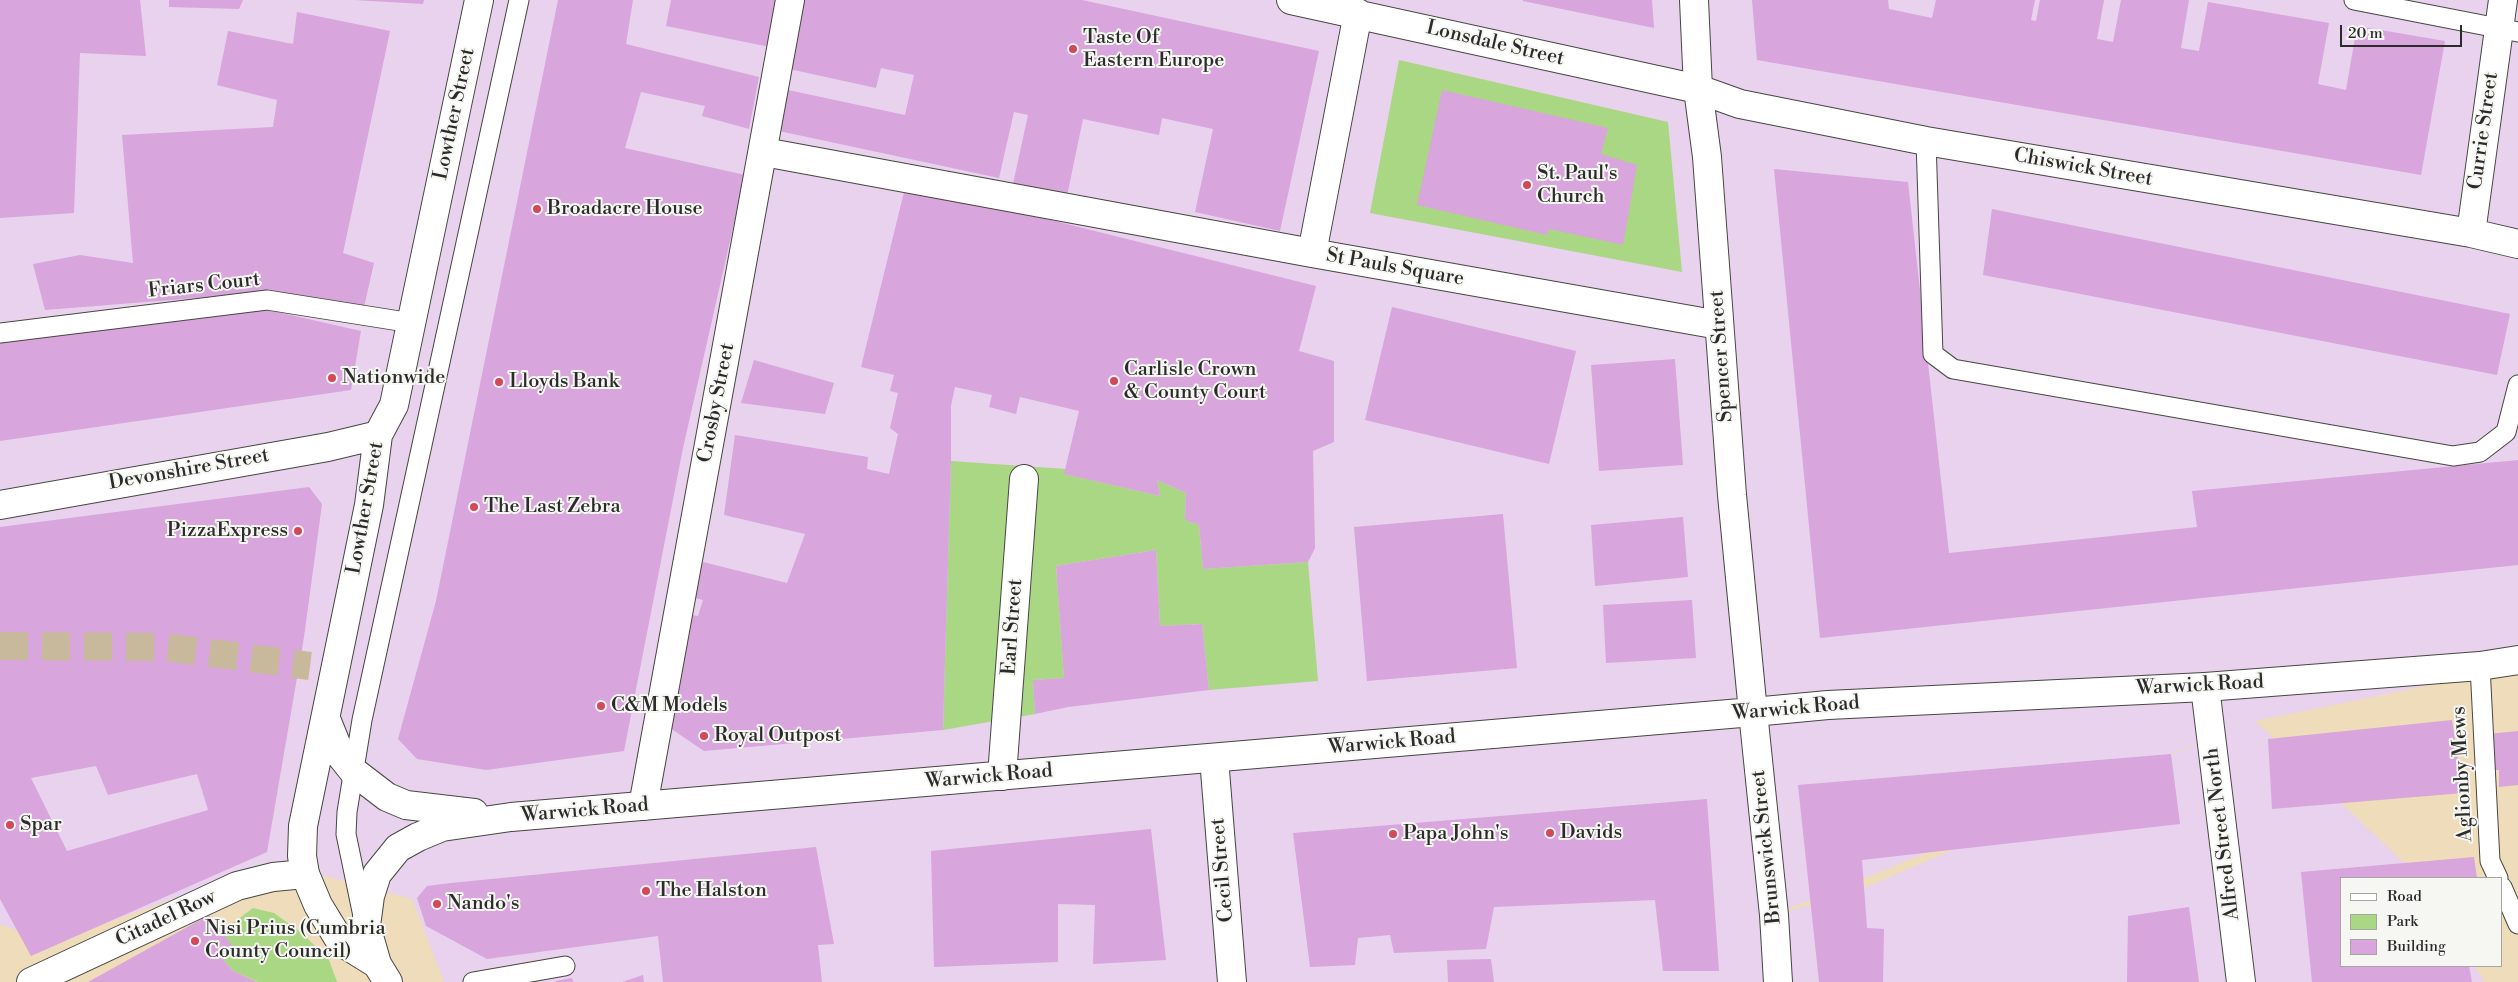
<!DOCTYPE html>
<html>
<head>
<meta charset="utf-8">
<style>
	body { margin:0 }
	#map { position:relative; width:2518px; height:982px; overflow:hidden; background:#efdcba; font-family:"Libre Bodoni",serif }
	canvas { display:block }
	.legend { position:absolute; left:2340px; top:877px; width:162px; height:90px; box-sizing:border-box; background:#f6f6f2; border:1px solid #a5a5a2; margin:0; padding:6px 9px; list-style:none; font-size:15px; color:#2b2b2b }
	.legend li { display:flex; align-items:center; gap:10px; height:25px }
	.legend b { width:25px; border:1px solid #a5a5a2 }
	.scale { position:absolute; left:2340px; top:25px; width:122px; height:22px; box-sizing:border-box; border:2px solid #2b2b2b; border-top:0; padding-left:6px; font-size:15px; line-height:18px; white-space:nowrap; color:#2b2b2b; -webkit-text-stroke:4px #f6f6f2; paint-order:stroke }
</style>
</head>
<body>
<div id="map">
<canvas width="2518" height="982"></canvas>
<ul class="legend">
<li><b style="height:6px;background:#fff"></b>Road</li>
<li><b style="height:14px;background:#aad783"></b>Park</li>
<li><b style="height:14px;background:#d8a5dc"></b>Building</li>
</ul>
<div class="scale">20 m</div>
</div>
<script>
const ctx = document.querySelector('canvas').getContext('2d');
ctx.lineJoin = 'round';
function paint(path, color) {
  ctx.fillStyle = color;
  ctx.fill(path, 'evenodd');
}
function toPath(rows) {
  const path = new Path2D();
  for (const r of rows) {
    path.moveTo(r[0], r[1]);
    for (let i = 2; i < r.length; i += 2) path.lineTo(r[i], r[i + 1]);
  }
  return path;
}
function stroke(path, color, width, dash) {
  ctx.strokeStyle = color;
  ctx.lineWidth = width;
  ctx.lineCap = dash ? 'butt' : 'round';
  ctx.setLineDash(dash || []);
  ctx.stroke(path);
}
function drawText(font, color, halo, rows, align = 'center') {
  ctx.font = font + ' "Libre Bodoni",serif';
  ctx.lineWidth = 4;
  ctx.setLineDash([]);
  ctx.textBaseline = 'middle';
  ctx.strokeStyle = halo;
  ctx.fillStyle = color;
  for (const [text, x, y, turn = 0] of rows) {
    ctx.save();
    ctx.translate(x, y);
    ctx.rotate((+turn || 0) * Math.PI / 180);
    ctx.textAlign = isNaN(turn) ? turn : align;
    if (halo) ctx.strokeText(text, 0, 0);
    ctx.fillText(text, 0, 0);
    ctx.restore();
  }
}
const built = toPath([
	[0,0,2518,0,2518,667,2255,721,2420,878,2342,878,2342,966,2475,966,2484,982,444,982,412,899,274,863,49,943,0,924],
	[2223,733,1853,893,1780,913,1780,912]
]);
const green = toPath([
	[1399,60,1668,122,1682,272,1370,213],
	[951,461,1066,469,1065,474,1160,496,1157,480,1186,493,1185,520,1199,525,1203,569,1308,562,1318,681,1209,690,1202,624,1160,626,1156,550,1056,566,1064,678,1033,680,1035,714,943,730],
	[253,908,274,913,303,934,329,960,337,982,258,982,233,971,222,958,236,951,221,932]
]);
const building = toPath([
	[0,0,140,0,146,56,80,53,74,213,0,218],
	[169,0,243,0,239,9,169,7],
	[354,0,424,0,423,4],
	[558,0,633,0,626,44,759,77,749,129,702,116,705,106,641,92,625,148,745,175,683,448,624,751,486,770,417,759,398,739,436,601],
	[671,0,779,0,770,47,666,26],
	[794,0,1082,0,1319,51,1280,231,1195,212,1213,129,1162,118,1159,135,1083,119,1067,196,1013,184,1028,115,1014,112,999,178,779,131,788,90,905,115,914,75,881,68,876,88,780,67],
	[1523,0,1652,0,1654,28,1523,1],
	[1752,0,1888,0,1889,9,1932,18,1936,0,2035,0,2031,20,2036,21,2040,0,2104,0,2097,39,2113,42,2121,0,2189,0,2181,48,2199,51,2208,2,2329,23,2318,84,2346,90,2357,26,2445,41,2421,175,1757,60],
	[297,12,390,31,343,253,374,263,364,307,272,292,45,310,33,264,80,255,133,263,122,135,273,127,277,100,217,85,228,31,293,44],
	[1442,90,1608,128,1601,154,1637,165,1623,245,1549,229,1547,235,1417,205],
	[1774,169,1908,182,1949,553,2197,527,2192,491,2518,460,2518,565,1820,638],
	[906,184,1316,286,1299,351,1334,361,1334,442,1313,451,1315,548,1308,562,1203,569,1199,525,1185,520,1186,493,1157,480,1160,496,1064,474,1079,411,1020,397,1016,414,989,407,992,395,955,387,951,406,951,461,943,730,704,751,670,728,686,614,698,616,703,600,691,597,703,562,787,583,805,534,724,515,735,435,868,457,867,469,889,474,898,434,890,428,898,393,890,391,894,375,861,367],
	[1992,209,2510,314,2497,375,1983,275],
	[1392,307,1576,351,1549,464,1365,420],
	[264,309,361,331,351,390,0,441,0,343],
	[1675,359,1683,465,1599,471,1591,365],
	[754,360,834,383,825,414,741,403],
	[309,487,322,504,304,637,267,852,31,956,0,899,0,527],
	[96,766,108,795,197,774,208,810,67,851,31,778],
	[1503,514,1517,668,1367,681,1354,527],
	[1683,517,1688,577,1595,586,1591,525],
	[1156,550,1160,626,1202,624,1209,690,1068,707,1035,714,1033,680,1064,678,1056,566],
	[1692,600,1696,658,1606,663,1603,605],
	[2452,720,2463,793,2272,809,2268,739],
	[2518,731,2518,785,2499,787,2499,770,2478,770,2477,735],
	[2171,754,2180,824,1862,860,1867,928,1884,929,1883,982,1819,982,1798,785],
	[1707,799,1719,971,1663,971,1655,900,1494,907,1486,949,1394,953,1390,935,1358,938,1355,965,1310,967,1293,833],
	[1151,829,1166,960,1093,964,1095,905,1058,904,1058,962,934,967,931,851],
	[816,847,834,944,818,945,822,982,663,982,658,936,487,959,426,926,417,898,427,886,451,883],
	[2474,857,2477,878,2342,878,2342,966,2469,966,2472,982,2312,982,2301,872],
	[2189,907,2199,982,2127,982,2128,916],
	[209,915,236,951,222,958,233,971,257,982,88,982],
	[1491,959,1494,982,1448,982,1447,960],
	[643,975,644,982,622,982],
	[572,978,573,982,556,982,556,981]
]);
const streetTunnel = toPath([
	[0,646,165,647,310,666]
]);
const lane = toPath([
	[2354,0,2518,32],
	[1926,141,1933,354,1953,369,2453,456,2480,452,2506,432,2518,385],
	[0,333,267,300,412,323],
	[2480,666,2490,861,2498,878],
	[2502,887,2518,924],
	[363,916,346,834,347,812,362,720,519,0],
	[473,982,565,966]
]);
const street = toPath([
	[1291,0,1698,89,1740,104,1926,141,2471,233,2518,244],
	[1358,13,1312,253,1719,325],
	[764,152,1312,253],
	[2471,233,2503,0],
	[2205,687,2241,982],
	[1214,758,1232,982],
	[1002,776,1024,479],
	[643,806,790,0],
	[31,982,237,886,273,877,305,874]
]);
const secondary = toPath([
	[1778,982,1774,915,1753,712,1828,705,2205,687,2480,666,2518,660]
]);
const primary = toPath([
	[0,505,328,447,378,435],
	[326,719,341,756,353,771,387,797,406,805,474,813],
	[377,964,340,941,318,905,305,874,302,856,303,826,369,505,378,435,394,405,479,0],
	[388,982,377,964,366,926,370,896,377,874,398,848,418,837,442,827,511,817,1753,712,1732,495,1707,157,1698,89,1694,0]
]);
const markers = [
	[1073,49,5,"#d1495b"],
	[1527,185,5,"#d1495b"],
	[537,209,5,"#d1495b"],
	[332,378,5,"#d1495b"],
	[1114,381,5,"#d1495b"],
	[499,382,5,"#d1495b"],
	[474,507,5,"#d1495b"],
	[298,531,5,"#d1495b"],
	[601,706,5,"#d1495b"],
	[704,736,5,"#d1495b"],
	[10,825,5,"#d1495b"],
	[1550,833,5,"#d1495b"],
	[1393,834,5,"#d1495b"],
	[646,891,5,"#d1495b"],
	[437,904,5,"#d1495b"],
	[195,941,5,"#d1495b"]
];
const poiNames = [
	["Taste Of",1083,38],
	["Eastern Europe",1083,61],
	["St. Paul's",1537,174],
	["Church",1537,197],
	["Broadacre House",547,209],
	["Carlisle Crown",1124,370],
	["& County Court",1124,393],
	["Nationwide",342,378],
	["Lloyds Bank",509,382],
	["The Last Zebra",484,507],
	["PizzaExpress",288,531,"right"],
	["C&M Models",611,706],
	["Royal Outpost",714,736],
	["Spar",20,825],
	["Davids",1560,833],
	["Papa John's",1403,834],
	["The Halston",656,891],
	["Nando's",447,904],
	["Nisi Prius (Cumbria",205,929],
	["County Council)",205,952]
];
const streetNames = [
	["Lonsdale Street",1495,44,13],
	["Lowther Street",455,114,-78],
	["Currie Street",2484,131,-82],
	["Chiswick Street",2083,168,10],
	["St Pauls Square",1395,268,10],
	["Friars Court",204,286,-6],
	["Spencer Street",1722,356,-94],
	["Crosby Street",717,403,-79],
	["Devonshire Street",189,470,-10],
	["Lowther Street",366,508,-80],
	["Earl Street",1013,627,-86],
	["Warwick Road",2200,686,-3],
	["Warwick Road",1796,709,-5],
	["Warwick Road",1392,743,-5],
	["Aglionby Mews",2463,774,-93],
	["Warwick Road",989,777,-5],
	["Warwick Road",585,811,-5],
	["Alfred Street North",2223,834,-97],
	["Brunswick Street",1767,847,-96],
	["Cecil Street",1223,870,-95],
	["Citadel Row",166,919,-25]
];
paint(built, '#e8d2ee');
paint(green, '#aad783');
paint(building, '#d8a5dc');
stroke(streetTunnel, '#c8b99d', 28, [28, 14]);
stroke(lane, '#484640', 21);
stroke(street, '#484640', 30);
stroke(secondary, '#484640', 30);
stroke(primary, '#484640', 30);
stroke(lane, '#fff', 19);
stroke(street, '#fff', 28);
stroke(secondary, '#fff', 28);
stroke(primary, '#fff', 28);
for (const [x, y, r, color] of markers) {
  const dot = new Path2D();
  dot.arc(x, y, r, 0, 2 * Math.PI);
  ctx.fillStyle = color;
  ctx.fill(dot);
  stroke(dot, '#f6f6f2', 2);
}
drawText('20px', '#2b2b2b', '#f6f6f2', poiNames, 'left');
drawText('20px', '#2b2b2b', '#f6f6f2', streetNames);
</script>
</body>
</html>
